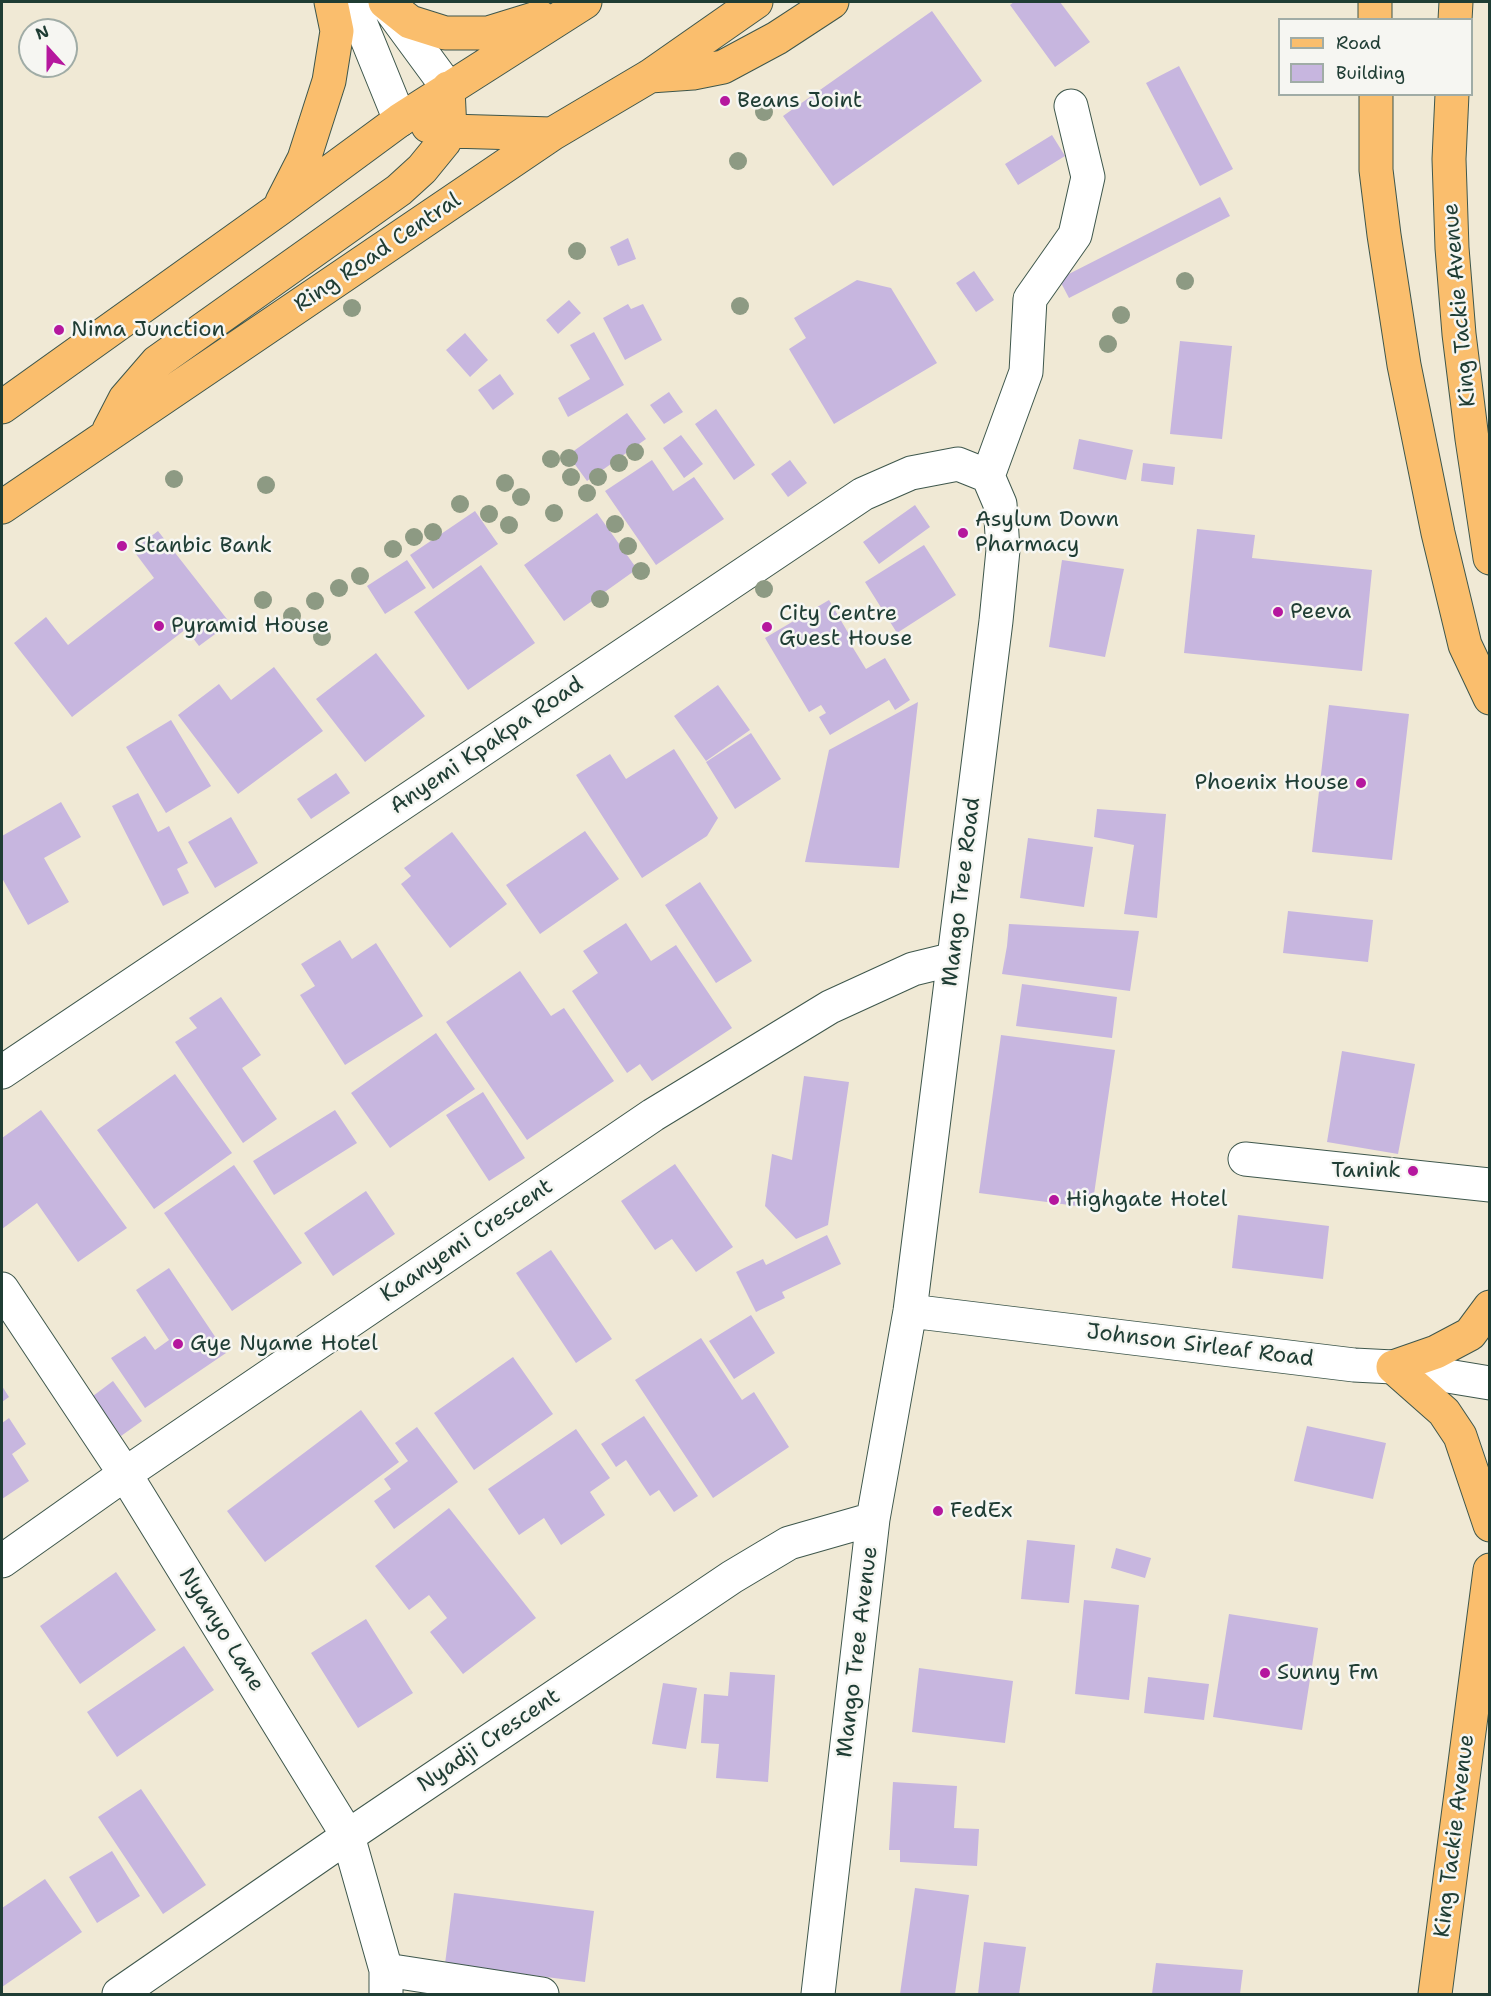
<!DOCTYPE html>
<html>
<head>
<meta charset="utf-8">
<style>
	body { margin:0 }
	#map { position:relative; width:1491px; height:1996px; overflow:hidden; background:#f0e9d5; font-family:"Shantell Sans",sans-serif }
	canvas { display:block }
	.frame { position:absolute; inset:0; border:3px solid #1f3d34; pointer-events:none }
	.legend { position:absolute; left:1278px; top:18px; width:195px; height:78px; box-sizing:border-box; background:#f6f6f2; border:2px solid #a0aca6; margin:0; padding:8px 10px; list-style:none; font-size:18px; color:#1f3d34 }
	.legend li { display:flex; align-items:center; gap:12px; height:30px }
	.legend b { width:30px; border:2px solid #a0aca6 }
	.north { position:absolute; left:18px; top:18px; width:60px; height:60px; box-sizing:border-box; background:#f6f6f2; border:2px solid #a0aca6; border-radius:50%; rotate:339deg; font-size:16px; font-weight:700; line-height:24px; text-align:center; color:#1f3d34 }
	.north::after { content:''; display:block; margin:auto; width:21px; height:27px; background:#b5179e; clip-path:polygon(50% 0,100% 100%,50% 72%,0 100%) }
</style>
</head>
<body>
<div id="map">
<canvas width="1491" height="1996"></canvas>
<div class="frame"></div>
<ul class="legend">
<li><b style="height:8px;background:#fabe6d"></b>Road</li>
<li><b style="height:16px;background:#c7b6df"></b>Building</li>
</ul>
<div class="north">N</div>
</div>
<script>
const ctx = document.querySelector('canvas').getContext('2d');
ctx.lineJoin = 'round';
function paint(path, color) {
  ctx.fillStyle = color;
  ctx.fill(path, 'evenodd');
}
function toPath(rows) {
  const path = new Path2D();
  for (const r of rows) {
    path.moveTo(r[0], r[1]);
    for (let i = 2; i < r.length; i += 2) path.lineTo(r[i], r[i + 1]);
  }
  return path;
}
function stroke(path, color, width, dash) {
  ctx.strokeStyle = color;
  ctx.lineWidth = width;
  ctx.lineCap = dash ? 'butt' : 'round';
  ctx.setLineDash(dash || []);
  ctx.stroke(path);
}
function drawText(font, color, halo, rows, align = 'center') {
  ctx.font = font + ' "Shantell Sans",sans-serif';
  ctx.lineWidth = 5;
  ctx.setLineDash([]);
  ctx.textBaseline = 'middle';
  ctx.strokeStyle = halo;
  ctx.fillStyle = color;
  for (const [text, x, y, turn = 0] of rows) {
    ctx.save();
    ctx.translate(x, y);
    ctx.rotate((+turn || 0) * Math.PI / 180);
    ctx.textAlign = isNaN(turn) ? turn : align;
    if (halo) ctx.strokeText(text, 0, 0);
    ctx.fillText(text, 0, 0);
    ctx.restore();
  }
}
const building = toPath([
	[1014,2,1060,2,1090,42,1055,67,1010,5],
	[932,11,982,81,833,186,783,116],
	[1179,66,1233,169,1200,186,1146,83],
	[1052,135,1065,156,1018,185,1005,164],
	[1220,197,1230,216,1069,298,1059,279],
	[628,238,636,259,618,266,610,247],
	[974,271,994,300,976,312,956,283],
	[857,280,891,288,937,363,834,424,789,349,806,338,794,318],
	[569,300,581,313,558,334,546,320],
	[628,304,631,309,643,304,662,340,625,360,603,318],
	[594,332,624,385,568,417,558,398,590,379,570,345],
	[465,333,488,360,470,377,446,350],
	[1180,341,1232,346,1222,439,1170,434],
	[500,374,514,394,493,410,478,390],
	[669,392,683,412,664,424,650,405],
	[716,409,755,465,734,480,695,424],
	[627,413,646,439,587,481,568,455],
	[681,435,703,464,684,478,663,448],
	[1079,439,1133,450,1126,480,1073,469],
	[652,460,673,491,694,477,724,519,656,565,605,491],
	[790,460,807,483,788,497,771,474],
	[1143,463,1175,467,1173,485,1141,481],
	[915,505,930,527,879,564,863,542],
	[475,511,498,544,433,589,410,555],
	[597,513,637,569,564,621,524,565],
	[1197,529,1255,535,1252,558,1372,570,1362,671,1184,653],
	[158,531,230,623,199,646,186,629,72,717,14,643,46,617,68,645,154,578,133,550],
	[924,545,956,595,897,633,865,582],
	[407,560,426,588,385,614,367,586],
	[1062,560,1124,569,1105,657,1049,647],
	[481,565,535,643,468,690,414,612],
	[829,600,850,636,847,638,866,669,885,658,910,700,895,710,889,700,830,735,819,717,826,713,821,705,809,712,765,638],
	[376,653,425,716,365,762,316,699],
	[274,667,323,731,238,794,178,715,219,684,231,700],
	[718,685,750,730,706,761,674,716],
	[918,702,899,868,805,862,829,750],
	[1329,705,1409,714,1392,860,1312,852],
	[171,720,211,786,166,813,126,747],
	[751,733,781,779,735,809,706,762],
	[674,749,718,818,707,836,642,878,576,775,610,754,626,779],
	[336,773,350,793,311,819,297,799],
	[138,793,158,832,169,826,188,863,177,869,189,893,163,906,112,806],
	[61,802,81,837,44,858,69,902,28,925,2,878,2,836],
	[1097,809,1166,814,1157,918,1124,914,1134,845,1094,837],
	[231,817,258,863,215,888,188,842],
	[585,831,619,879,540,934,506,885],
	[452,832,507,904,450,948,401,884,411,876,404,868],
	[1028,838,1093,847,1084,907,1020,898],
	[700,882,752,961,716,983,665,905],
	[1288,911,1373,920,1368,962,1283,953],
	[626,923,651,961,676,945,732,1028,652,1081,640,1064,627,1073,572,991,598,973,583,951],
	[1009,924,1139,931,1130,991,1002,974,1007,946],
	[340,940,352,959,376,943,423,1016,345,1065,300,995,315,986,301,964],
	[520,971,551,1016,564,1008,614,1081,527,1140,446,1022],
	[1022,984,1117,997,1112,1038,1016,1026],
	[221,997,261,1055,242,1068,277,1119,243,1143,175,1042,197,1028,189,1018],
	[436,1033,475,1089,390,1148,351,1093],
	[1001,1035,1115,1050,1092,1208,979,1193],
	[1342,1051,1415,1064,1398,1154,1327,1142],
	[175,1074,232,1153,154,1209,97,1130],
	[804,1076,849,1082,828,1225,796,1239,765,1206,772,1154,792,1160],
	[483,1092,525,1158,489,1181,446,1115],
	[41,1110,127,1228,78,1262,37,1203,2,1229,2,1138],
	[335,1110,357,1143,274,1195,253,1161],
	[675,1164,733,1247,696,1272,672,1239,655,1250,621,1201],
	[234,1165,302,1263,232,1311,164,1213],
	[366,1191,395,1234,333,1276,304,1233],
	[1238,1215,1329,1226,1323,1279,1232,1268],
	[827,1235,841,1264,782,1292,785,1298,756,1312,736,1272,763,1259,766,1265],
	[551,1250,612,1339,576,1363,516,1273],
	[169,1268,226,1353,145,1408,111,1358,145,1336,155,1350,169,1340,136,1290],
	[751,1315,775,1353,734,1379,709,1341],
	[701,1338,742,1400,754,1392,789,1447,713,1498,635,1380],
	[513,1357,553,1414,474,1470,434,1413],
	[113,1381,142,1421,121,1436,93,1396],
	[2,1386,9,1397,2,1402],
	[361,1410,399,1462,265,1562,227,1511],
	[644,1416,698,1496,674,1512,659,1490,650,1496,626,1460,616,1467,601,1444],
	[9,1418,26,1444,12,1454,29,1481,2,1499,2,1423],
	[1307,1426,1386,1443,1373,1499,1294,1481],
	[417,1427,458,1482,394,1529,374,1501,391,1489,384,1479,408,1461,395,1443],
	[576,1429,610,1478,590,1492,605,1515,561,1545,544,1518,519,1535,488,1489],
	[449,1508,536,1618,463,1674,430,1632,447,1618,429,1595,409,1610,375,1566],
	[1027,1540,1075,1545,1069,1603,1021,1599],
	[1116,1548,1151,1558,1145,1578,1111,1568],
	[116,1572,156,1630,80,1684,40,1626],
	[1084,1600,1139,1605,1129,1700,1075,1694],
	[1229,1614,1318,1628,1302,1730,1213,1717],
	[366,1619,413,1693,358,1728,311,1653],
	[184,1646,214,1690,117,1757,87,1712],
	[919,1668,1013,1681,1005,1743,912,1732],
	[730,1672,775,1675,768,1782,716,1778,719,1744,701,1743,704,1694,728,1696],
	[1148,1677,1209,1684,1204,1720,1144,1713],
	[663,1683,697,1688,686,1749,652,1744],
	[893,1782,957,1786,954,1828,979,1829,977,1866,900,1862,900,1850,889,1850],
	[141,1789,206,1885,163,1914,98,1817],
	[112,1851,140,1896,97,1923,69,1877],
	[45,1879,82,1932,2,1987,2,1908],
	[915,1888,969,1895,955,1994,900,1994],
	[454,1893,594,1911,585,1982,445,1964],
	[984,1942,1026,1947,1019,1994,978,1994],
	[1156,1963,1243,1970,1240,1994,1152,1994]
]);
const minor = toPath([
	[352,2,400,120],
	[387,5,448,88],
	[988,476,1026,372,1030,299,1075,235,1088,177,1071,106],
	[2,1072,863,494,911,473,958,464,988,476],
	[1245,1159,1490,1185],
	[2,1289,125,1474,348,1836,386,1970,386,1994],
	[910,1311,1354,1365,1393,1367,1490,1383],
	[2,1561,125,1474,653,1115,830,1007,913,969,954,959],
	[386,1970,542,1994],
	[119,1994,348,1836,732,1577,789,1543,873,1519],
	[818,1994,873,1519,910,1311,996,621,1003,550,1000,504,988,476]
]);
const major = toPath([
	[385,2,410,22,445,33,488,33,540,17],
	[1375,2,1375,20],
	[1455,20,1456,2],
	[650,76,693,73,723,67,777,38,832,2],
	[1376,94,1376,170,1384,235,1404,365,1438,533,1465,645,1490,698],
	[1452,94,1449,159,1452,248,1459,334,1472,439,1490,558],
	[428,126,450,131,552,134],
	[282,202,304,159,329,81,337,31,331,2],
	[2,407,279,209,400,120,585,2],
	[109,430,125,399,157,362,399,190,422,169,444,142,450,131,448,88],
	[2,507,552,134,650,76,756,2],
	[1490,1307,1470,1334,1436,1352,1393,1367,1444,1412,1460,1436,1490,1525],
	[1435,1994,1490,1570]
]);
const trees = [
	[764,112],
	[738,161],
	[577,251],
	[1185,281],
	[740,306],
	[352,308],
	[1121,315],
	[1108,344],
	[635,452],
	[569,458],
	[551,459],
	[619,463],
	[571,477],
	[598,477],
	[174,479],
	[505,483],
	[266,485],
	[587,493],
	[521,497],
	[460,504],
	[554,513],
	[489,514],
	[615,524],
	[509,525],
	[433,532],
	[414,537],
	[628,546],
	[393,549],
	[641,571],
	[360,576],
	[339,588],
	[764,589],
	[600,599],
	[263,600],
	[315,601],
	[292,616],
	[322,637]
];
const markers = [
	[725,101,6,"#b5179e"],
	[59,330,6,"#b5179e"],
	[963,533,6,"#b5179e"],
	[122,546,6,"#b5179e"],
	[1278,612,6,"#b5179e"],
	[159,626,6,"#b5179e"],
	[767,627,6,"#b5179e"],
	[1361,783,6,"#b5179e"],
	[1413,1171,6,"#b5179e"],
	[1054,1200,6,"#b5179e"],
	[178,1344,6,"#b5179e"],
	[938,1511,6,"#b5179e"],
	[1265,1673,6,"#b5179e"]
];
const poiNames = [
	["Beans Joint",737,101],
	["Nima Junction",71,330],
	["Asylum Down",975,520],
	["Pharmacy",975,545],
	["Stanbic Bank",134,546],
	["Peeva",1290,612],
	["City Centre",779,614],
	["Guest House",779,639],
	["Pyramid House",171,626],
	["Phoenix House",1349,783,"right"],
	["Tanink",1401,1171,"right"],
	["Highgate Hotel",1066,1200],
	["Gye Nyame Hotel",190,1344],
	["FedEx",950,1511],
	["Sunny Fm",1277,1673]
];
const streetNames = [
	["Ring Road Central",378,253,-34],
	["King Tackie Avenue",1460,305,-95],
	["Anyemi Kpakpa Road",487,746,-34],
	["Mango Tree Road",962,892,-83],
	["Kaanyemi Crescent",467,1241,-34],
	["Johnson Sirleaf Road",1200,1346,7],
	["Nyanyo Lane",221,1630,58],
	["Mango Tree Avenue",858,1652,-83],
	["Nyadji Crescent",489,1741,-34],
	["King Tackie Avenue",1455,1836,-83]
];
paint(building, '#c7b6df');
stroke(minor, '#3e574c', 35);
stroke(major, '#3e574c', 35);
stroke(minor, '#fff', 33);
stroke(major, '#fabe6d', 33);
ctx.fillStyle = '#8d9a83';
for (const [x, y] of trees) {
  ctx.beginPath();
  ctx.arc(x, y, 9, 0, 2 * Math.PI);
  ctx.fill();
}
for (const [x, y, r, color] of markers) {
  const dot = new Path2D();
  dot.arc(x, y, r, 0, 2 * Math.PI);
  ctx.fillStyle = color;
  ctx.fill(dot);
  stroke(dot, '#f6f6f2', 2);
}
drawText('22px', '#1f3d34', '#f6f6f2', poiNames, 'left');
drawText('22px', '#1f3d34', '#f6f6f2', streetNames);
</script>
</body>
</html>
